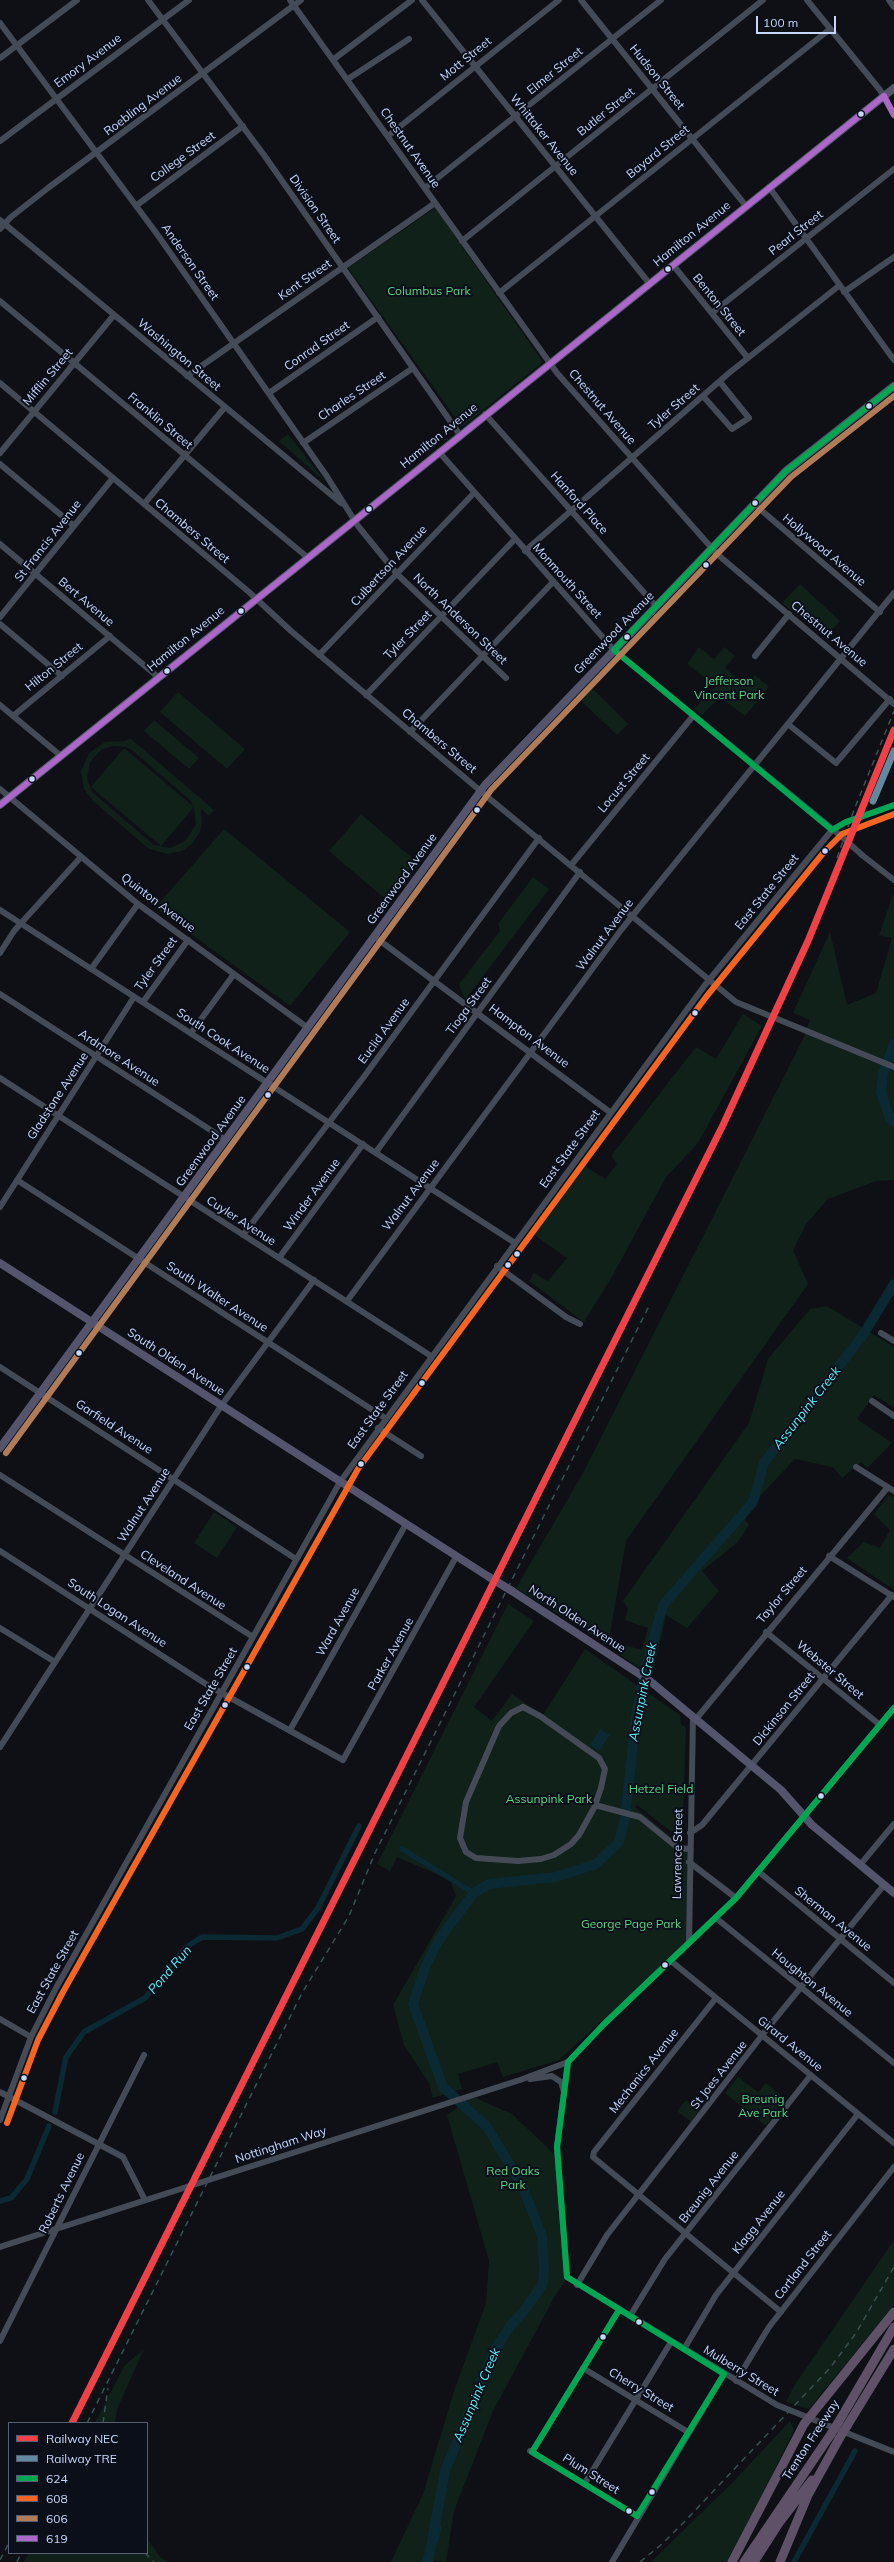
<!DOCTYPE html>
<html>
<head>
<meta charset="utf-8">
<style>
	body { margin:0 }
	#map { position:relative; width:894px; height:2562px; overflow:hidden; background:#0e1016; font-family:Mulish,sans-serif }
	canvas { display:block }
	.legend { position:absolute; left:8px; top:2422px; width:140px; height:132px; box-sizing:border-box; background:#0b0f1a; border:1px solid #575f74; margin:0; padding:5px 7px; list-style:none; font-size:12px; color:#c8d8fc }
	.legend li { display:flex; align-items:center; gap:8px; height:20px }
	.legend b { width:20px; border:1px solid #575f74 }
	.scale { position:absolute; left:756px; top:16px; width:80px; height:18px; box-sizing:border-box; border:2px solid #c8d8fc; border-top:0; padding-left:5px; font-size:12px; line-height:14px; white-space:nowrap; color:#c8d8fc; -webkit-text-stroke:3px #0b0f1a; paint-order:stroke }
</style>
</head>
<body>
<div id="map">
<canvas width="894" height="2562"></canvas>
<ul class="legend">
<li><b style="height:5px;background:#f04148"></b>Railway NEC</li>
<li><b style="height:5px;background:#6189a0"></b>Railway TRE</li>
<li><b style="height:5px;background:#00a651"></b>624</li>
<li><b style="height:5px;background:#f26522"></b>608</li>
<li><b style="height:5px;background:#b07c57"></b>606</li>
<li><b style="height:5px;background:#ac68c9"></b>619</li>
</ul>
<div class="scale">100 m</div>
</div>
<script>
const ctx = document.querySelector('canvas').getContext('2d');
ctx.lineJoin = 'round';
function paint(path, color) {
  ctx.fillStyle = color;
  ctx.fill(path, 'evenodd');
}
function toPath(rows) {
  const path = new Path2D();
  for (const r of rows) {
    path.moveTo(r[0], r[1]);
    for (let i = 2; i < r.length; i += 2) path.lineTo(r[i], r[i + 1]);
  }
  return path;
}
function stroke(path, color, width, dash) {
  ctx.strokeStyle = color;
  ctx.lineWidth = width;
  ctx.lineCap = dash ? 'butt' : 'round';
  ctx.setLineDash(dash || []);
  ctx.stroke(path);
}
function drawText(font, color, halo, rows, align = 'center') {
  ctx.font = font + ' Mulish,sans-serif';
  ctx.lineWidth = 4;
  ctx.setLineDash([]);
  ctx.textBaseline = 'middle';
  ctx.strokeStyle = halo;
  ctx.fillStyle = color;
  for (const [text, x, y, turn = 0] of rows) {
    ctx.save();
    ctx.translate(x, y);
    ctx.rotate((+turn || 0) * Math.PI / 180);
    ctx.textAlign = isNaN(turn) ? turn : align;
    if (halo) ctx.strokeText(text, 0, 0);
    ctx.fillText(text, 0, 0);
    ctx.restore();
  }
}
const green = toPath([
	[435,208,543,362,462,427,348,268],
	[288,434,324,480,324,481,279,441],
	[800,584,840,621,825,637,782,603],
	[699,647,714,659,724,647,735,656,725,668,746,686,755,675,769,687,745,716,720,697,702,715,694,709,716,686,687,664],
	[591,687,628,724,617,735,579,699],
	[178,692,245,749,227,769,160,712],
	[154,720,199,758,189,769,144,731],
	[130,738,214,810,209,816,201,809,202,821,200,832,191,845,182,851,168,854,149,849,93,801,84,789,81,771,89,753,105,742,126,741],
	[112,746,126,747,133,751,189,799,194,807,196,824,185,841,170,848,154,845,92,792,87,778,90,762,101,750],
	[124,748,194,807,161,846,91,787],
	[361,814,419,864,390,903,329,851],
	[224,829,350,932,290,1006,155,908],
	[533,877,549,889,465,1000,459,984,500,931,498,924],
	[894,892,894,1180,876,1181,828,1199,806,1224,793,1250,808,1284,626,1541,608,1645,516,1588,583,1473,803,1039,810,1020,793,1013,830,932,847,1005,876,993,892,938,879,935],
	[743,1014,762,1026,698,1143,666,1177,613,1275,584,1322,529,1281,534,1273,548,1281,567,1258,533,1234,583,1165,605,1179,617,1164,611,1156,696,1047,716,1059],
	[827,1306,894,1347,894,1408,874,1395,857,1419,892,1443,867,1468,861,1462,842,1478,833,1467,795,1459,762,1494,745,1519,749,1525,738,1542,702,1571,719,1591,687,1628,666,1615,652,1676,619,1654,621,1644,642,1650,648,1628,625,1620,628,1609,623,1601,749,1423,768,1359,810,1309],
	[889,1495,894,1498,894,1590,847,1558,864,1542,880,1548,890,1530,874,1514],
	[214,1512,237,1527,217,1558,194,1543],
	[508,1604,534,1621,474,1707,492,1721,512,1694,543,1715,585,1649,680,1715,681,1724,686,1728,682,1840,637,1805,635,1807,690,1853,693,1941,621,2008,619,2005,559,2060,503,2077,497,2062,458,2074,462,2089,433,2098,429,2083,404,2045,393,2005,456,1896,449,1877,448,1879,397,1857,390,1871,377,1864],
	[738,2077,758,2092,766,2083,786,2099,766,2126,725,2093],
	[457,2096,471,2096,512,2114,548,2148,559,2162,567,2278,555,2296,493,2411,454,2511,446,2562,432,2560,437,2523,434,2538,427,2545,421,2562,391,2562,423,2494,454,2391,486,2303,489,2261,447,2115,457,2108],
	[686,2100,699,2110,691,2122,677,2111],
	[894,2240,894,2305,809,2409,786,2402,794,2386],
	[144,2349,117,2409,115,2423,95,2423,124,2366],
	[790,2421,794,2430,729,2562,651,2562,733,2482],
	[147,2538,160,2557,168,2562,24,2562,29,2553,147,2553]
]);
const water = toPath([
	[600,1729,610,1735,599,1751,590,1745],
	[437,2523,441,2525,441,2531,438,2542,433,2547,434,2562,421,2562,427,2545,434,2538]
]);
const canal = toPath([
	[402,1849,474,1893],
	[55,2112,66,2057,84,2032,145,1998,185,1948,202,1937,277,1938,302,1929,318,1908,359,1826],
	[0,2201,11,2198,27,2179,49,2126],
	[794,2562,855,2451]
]);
const river = toPath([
	[894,1044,883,1073,881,1092,890,1119,894,1122],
	[428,2562,445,2471,493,2353,510,2326,524,2311,543,2284,544,2265,542,2236,521,2183,487,2127,443,2087,413,2004,425,1967,440,1938,474,1893,489,1884,556,1877,596,1864,619,1842,625,1819,636,1716,646,1665,663,1605,753,1502,764,1463,863,1335,894,1284]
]);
const minor = toPath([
	[148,0,264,155,460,435],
	[290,0,557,373,717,554,894,704],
	[422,0,649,283],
	[581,0,746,206],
	[807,0,880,90,894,115],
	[889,0,894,7],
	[0,23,157,234,326,475,358,526,397,574,506,678],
	[0,58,77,0],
	[334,59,412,0],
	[348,79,409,39],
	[388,136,559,0],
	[0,141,189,0],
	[769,187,894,360],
	[425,188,661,0],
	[137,205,243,126],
	[0,220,341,503],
	[0,229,11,217,48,188,301,0],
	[462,241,763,0],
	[673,265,748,358],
	[844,292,894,257],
	[499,293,830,29],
	[0,301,307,557],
	[712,313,894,169],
	[187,376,435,203],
	[0,383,249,592,291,631,490,799,736,1002,894,1067],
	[269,393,378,317],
	[703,396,732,429,749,418,720,382],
	[485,414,656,606],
	[303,443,413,368],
	[439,452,614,650,841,836],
	[0,453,114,315],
	[0,464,73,525],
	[144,504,225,407],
	[754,504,880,612],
	[0,544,158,677],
	[525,551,729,373,840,285],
	[0,617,113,478],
	[0,624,62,676],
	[319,655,474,493],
	[755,656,789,614],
	[366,695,515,539],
	[0,705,61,756],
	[13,716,110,636],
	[789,725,836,763,890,699],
	[410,732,553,582],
	[0,789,138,904,308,1028],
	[881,810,894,805],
	[862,855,894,880],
	[572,864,693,716],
	[0,910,515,1243],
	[375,937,611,1113],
	[0,953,14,931,81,857],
	[91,969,138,904],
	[0,994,226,1140],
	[143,1002,188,940],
	[191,1033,234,974],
	[0,1078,431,1356],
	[376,1152,580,872],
	[17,1180,385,1418],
	[0,1207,134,997],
	[243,1235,363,1078,539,838],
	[279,1258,363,1144],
	[497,1266,566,1317,580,1324],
	[347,1301,621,930,894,593],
	[881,1333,894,1341],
	[0,1367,296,1559],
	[872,1401,894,1416],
	[378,1428,421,1456],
	[856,1467,894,1491],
	[0,1475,253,1637],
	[0,1551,209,1686,343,1760,456,1557],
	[829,1556,894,1597],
	[0,1628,55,1662],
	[766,1632,880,1725],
	[523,1707,540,1716,599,1758,605,1769,601,1788,594,1808,579,1835,571,1844,554,1855,541,1859,518,1861,476,1858,466,1852,460,1838,466,1802,499,1726,511,1713,523,1707],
	[696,1719,888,1487],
	[290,1730,406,1524],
	[0,1747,221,1406,314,1280],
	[595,1805,640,1817,678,1848,690,1849],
	[690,1833,702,1825,892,1595],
	[689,1862,736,1898],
	[860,1865,894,1824],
	[759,1872,894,1983],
	[716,1918,894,2063],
	[689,1943,693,1716],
	[671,1961,894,2143],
	[716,1998,594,2152,593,2157,781,2312],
	[0,2019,31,2037],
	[568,2062,557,2147,567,2277,777,2405,894,2452],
	[530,2079,552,2076,561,2082,564,2092],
	[0,2092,123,2157,145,2200],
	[0,2120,31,2037,56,1988,340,1482,705,985,818,847,832,830,846,822],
	[0,2247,520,2080,568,2062,604,2024,736,1898,894,1708],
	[577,2285,607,2235,767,2029,884,1885],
	[630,2316,665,2259,811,2075],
	[0,2341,144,2055],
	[684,2349,716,2295,858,2114],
	[583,2368,688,2432],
	[736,2381,769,2327,894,2167],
	[530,2451,637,2516],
	[532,2452,619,2310],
	[585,2483,671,2342],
	[612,2562,724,2374]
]);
const major = toPath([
	[0,805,894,88],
	[0,1263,489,1577],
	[0,1448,485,785,786,471,894,386],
	[512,1591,650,1681,781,1790,812,1825,894,1893]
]);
const highway = toPath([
	[838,2423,894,2327],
	[847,2426,894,2349],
	[732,2562,804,2424,894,2312],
	[744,2562,831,2434],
	[754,2562,779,2523,812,2480],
	[780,2562,808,2495,839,2439]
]);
const rail = toPath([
	[837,858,854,810,894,711],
	[69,2423,647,1271],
	[87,2423,302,1993,349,1916,375,1853,650,1304],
	[103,2423,108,2388],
	[145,2553,154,2562],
	[0,2560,9,2543],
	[17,2562,21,2553],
	[640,2562,662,2544,686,2520,830,2368,856,2333,894,2267]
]);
const minorBridge = toPath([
	[846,822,881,810],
	[841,836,862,855]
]);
const majorBridge = toPath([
	[489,1577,512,1591]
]);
const highwayBridge = toPath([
	[831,2434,838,2423],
	[839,2439,847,2426]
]);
const bus1 = toPath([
	[894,386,786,471,614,650,832,830,846,822,894,805],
	[619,2310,532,2452,637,2516,724,2374,567,2277,557,2147,568,2062,604,2024,736,1898,894,1708]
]);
const bus2 = toPath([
	[7,2123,38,2040,63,1992,358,1469,706,997,824,852,842,834,894,814]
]);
const bus3 = toPath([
	[6,1453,491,790,791,477,894,396]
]);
const bus4 = toPath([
	[0,805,884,96,894,115]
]);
const rail1 = toPath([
	[72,2423,723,1125,808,941,894,730]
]);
const rail2 = toPath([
	[873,801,894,751]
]);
const markers = [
	[861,114,3.5,"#c8d8fc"],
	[668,269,3.5,"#c8d8fc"],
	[869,406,3.5,"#c8d8fc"],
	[755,503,3.5,"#c8d8fc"],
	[369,509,3.5,"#c8d8fc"],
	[706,565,3.5,"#c8d8fc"],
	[241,611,3.5,"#c8d8fc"],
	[627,637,3.5,"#c8d8fc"],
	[167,671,3.5,"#c8d8fc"],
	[32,779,3.5,"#c8d8fc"],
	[477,810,3.5,"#c8d8fc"],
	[825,851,3.5,"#c8d8fc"],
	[695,1013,3.5,"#c8d8fc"],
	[268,1095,3.5,"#c8d8fc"],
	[517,1254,3.5,"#c8d8fc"],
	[508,1265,3.5,"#c8d8fc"],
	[79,1353,3.5,"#c8d8fc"],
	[422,1383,3.5,"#c8d8fc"],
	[361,1464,3.5,"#c8d8fc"],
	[247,1667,3.5,"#c8d8fc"],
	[225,1705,3.5,"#c8d8fc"],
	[821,1796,3.5,"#c8d8fc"],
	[665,1965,3.5,"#c8d8fc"],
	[24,2078,3.5,"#c8d8fc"],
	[639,2322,3.5,"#c8d8fc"],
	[603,2337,3.5,"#c8d8fc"],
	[652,2492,3.5,"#c8d8fc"],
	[629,2511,3.5,"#c8d8fc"]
];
const streetNames = [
	["Mott Street",466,59,-39],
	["Emory Avenue",88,61,-37],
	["Elmer Street",555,71,-39],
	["Hudson Street",657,77,51],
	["Roebling Avenue",143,105,-37],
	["Butler Street",606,112,-39],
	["Whittaker Avenue",544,135,51],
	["Chestnut Avenue",410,148,55],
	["Bayard Street",658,152,-39],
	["College Street",183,157,-36],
	["Division Street",315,209,55],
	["Pearl Street",796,233,-38],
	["Hamilton Avenue",692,234,-39],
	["Anderson Street",190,262,55],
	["Kent Street",305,280,-35],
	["Benton Street",719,305,51],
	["Conrad Street",317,346,-35],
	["Washington Street",179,355,40],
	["Mifflin Street",48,377,-50],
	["Charles Street",352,396,-34],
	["Chestnut Avenue",602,407,49],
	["Tyler Street",674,407,-41],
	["Franklin Street",160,421,40],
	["Hamilton Avenue",439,436,-39],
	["Hanford Place",579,503,48],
	["Chambers Street",192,531,40],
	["St Francis Avenue",48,541,-52],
	["Hollywood Avenue",824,550,40],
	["Culbertson Avenue",389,566,-47],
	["Monmouth Street",567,581,48],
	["Bert Avenue",86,602,40],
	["North Anderson Street",460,619,44],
	["Greenwood Avenue",614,633,-46],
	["Chestnut Avenue",829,634,40],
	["Tyler Street",408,635,-46],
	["Hamilton Avenue",186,639,-39],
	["Hilton Street",54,667,-39],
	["Chambers Street",439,741,40],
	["Locust Street",624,783,-50],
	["Greenwood Avenue",402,879,-54],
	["East State Street",767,892,-51],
	["Quinton Avenue",158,903,37],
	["Walnut Avenue",605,935,-53],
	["Tyler Street",156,964,-54],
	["Tioga Street",469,1006,-54],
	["Euclid Avenue",384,1031,-54],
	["Hampton Avenue",529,1036,37],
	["South Cook Avenue",223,1041,33],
	["Ardmore Avenue",119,1058,33],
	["Gladstone Avenue",58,1096,-57],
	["Greenwood Avenue",211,1141,-54],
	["East State Street",570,1149,-54],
	["Winder Avenue",312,1195,-54],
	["Walnut Avenue",411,1195,-53],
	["Cuyler Avenue",241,1221,33],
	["South Walter Avenue",217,1297,33],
	["South Olden Avenue",176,1362,33],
	["East State Street",378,1410,-54],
	["Garfield Avenue",114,1427,33],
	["Walnut Avenue",144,1505,-57],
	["Cleveland Avenue",183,1580,33],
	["Taylor Street",782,1595,-50],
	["South Logan Avenue",117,1613,33],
	["North Olden Avenue",577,1619,33],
	["Ward Avenue",338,1622,-61],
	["Parker Avenue",391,1654,-61],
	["Webster Street",830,1670,40],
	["East State Street",211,1689,-60],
	["Dickinson Street",784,1709,-51],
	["Lawrence Street",678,1854,-89],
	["Sherman Avenue",833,1919,39],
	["East State Street",53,1972,-61],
	["Houghton Avenue",812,1983,39],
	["Girard Avenue",790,2044,39],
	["Mechanics Avenue",644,2071,-52],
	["St Joes Avenue",719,2075,-52],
	["Nottingham Way",281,2145,-18],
	["Breunig Avenue",709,2187,-52],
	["Roberts Avenue",62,2193,-64],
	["Klagg Avenue",759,2222,-52],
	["Cortland Street",803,2265,-52],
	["Mulberry Street",741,2371,31],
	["Cherry Street",641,2390,31],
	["Trenton Freeway",811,2440,-57],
	["Plum Street",591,2474,32]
];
const parkNames = [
	["Columbus Park",429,291],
	["Jefferson",729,681],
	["Vincent Park",729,695],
	["Hetzel Field",661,1789],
	["Assunpink Park",549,1799],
	["George Page Park",631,1924],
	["Breunig",763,2099],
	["Ave Park",763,2113],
	["Red Oaks",513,2171],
	["Park",513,2185]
];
const waterNames = [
	["Assunpink Creek",807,1408,-52],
	["Assunpink Creek",643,1692,-79],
	["Pond Run",170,1970,-49],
	["Assunpink Creek",477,2395,-67]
];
paint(green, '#0f2119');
paint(water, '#0a2932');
stroke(canal, '#0a2932', 5.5);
stroke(river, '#0a2932', 10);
stroke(minor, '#444b57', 6);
stroke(major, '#54546c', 8);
stroke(highway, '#5e5168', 9);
stroke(rail, '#385152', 1.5, [6, 5]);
stroke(minorBridge, '#444b57', 6);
stroke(majorBridge, '#54546c', 8);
stroke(highwayBridge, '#5e5168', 9);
stroke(bus1, '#00a651', 6);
stroke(bus2, '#f26522', 6);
stroke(bus3, '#b07c57', 6);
stroke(bus4, '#ac68c9', 6);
stroke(rail1, '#f04148', 7);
stroke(rail2, '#6189a0', 7);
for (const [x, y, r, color] of markers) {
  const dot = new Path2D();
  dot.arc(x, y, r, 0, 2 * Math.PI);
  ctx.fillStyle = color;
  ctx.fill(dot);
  stroke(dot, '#0b0f1a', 1.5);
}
drawText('12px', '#c8d8fc', '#0b0f1a', streetNames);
drawText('12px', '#59d783', '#0b0f1a', parkNames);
drawText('italic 13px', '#5bf0f7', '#0b0f1a', waterNames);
</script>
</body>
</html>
